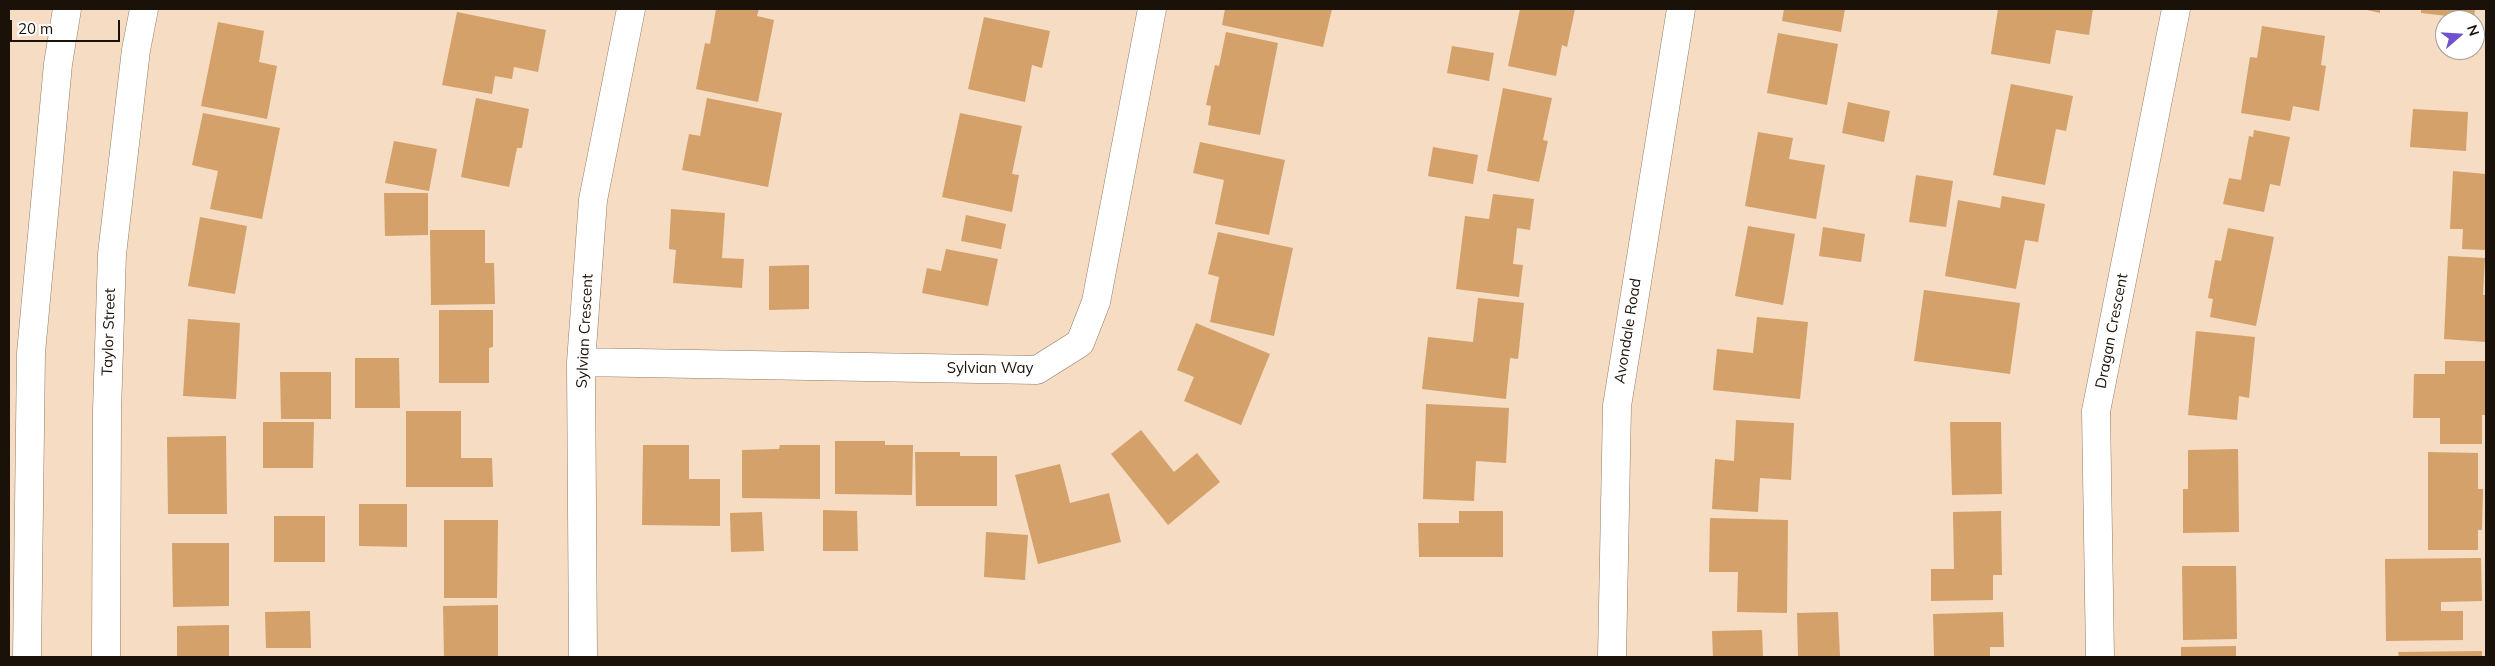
<!DOCTYPE html>
<html>
<head>
<meta charset="utf-8">
<style>
	body { margin:0 }
	#map { position:relative; width:2495px; height:666px; overflow:hidden; background:#f5dcc2; font-family:Mulish,sans-serif }
	canvas { display:block }
	.frame { position:absolute; inset:0; border:10px solid #1a1108; pointer-events:none }
	.north { position:absolute; left:2435px; top:10px; width:50px; height:50px; box-sizing:border-box; background:#fff; border:1px solid #a3a09c; border-radius:50%; rotate:71deg; font-size:14px; font-weight:700; line-height:20px; text-align:center; color:#1a1108 }
	.north::after { content:''; display:block; margin:auto; width:18px; height:22px; background:#7152cc; clip-path:polygon(50% 0,100% 100%,50% 72%,0 100%) }
	.scale { position:absolute; left:10px; top:20px; width:110px; height:22px; box-sizing:border-box; border:2px solid #1a1108; border-top:0; padding-left:6px; font-size:15px; line-height:18px; white-space:nowrap; color:#1a1108; -webkit-text-stroke:4px #fff; paint-order:stroke }
</style>
</head>
<body>
<div id="map">
<canvas width="2495" height="666"></canvas>
<div class="frame"></div>
<div class="north">N</div>
<div class="scale">20 m</div>
</div>
<script>
const ctx = document.querySelector('canvas').getContext('2d');
ctx.lineJoin = 'round';
function paint(path, color) {
  ctx.fillStyle = color;
  ctx.fill(path, 'evenodd');
}
function toPath(rows) {
  const path = new Path2D();
  for (const r of rows) {
    path.moveTo(r[0], r[1]);
    for (let i = 2; i < r.length; i += 2) path.lineTo(r[i], r[i + 1]);
  }
  return path;
}
function stroke(path, color, width, dash) {
  ctx.strokeStyle = color;
  ctx.lineWidth = width;
  ctx.lineCap = dash ? 'butt' : 'round';
  ctx.setLineDash(dash || []);
  ctx.stroke(path);
}
function drawText(font, color, halo, rows, align = 'center') {
  ctx.font = font + ' Mulish,sans-serif';
  ctx.lineWidth = 4.5;
  ctx.setLineDash([]);
  ctx.textBaseline = 'middle';
  ctx.strokeStyle = halo;
  ctx.fillStyle = color;
  for (const [text, x, y, turn = 0] of rows) {
    ctx.save();
    ctx.translate(x, y);
    ctx.rotate((+turn || 0) * Math.PI / 180);
    ctx.textAlign = isNaN(turn) ? turn : align;
    if (halo) ctx.strokeText(text, 0, 0);
    ctx.fillText(text, 0, 0);
    ctx.restore();
  }
}
const building = toPath([
	[716,9,759,9,757,16,774,20,758,102,696,89,705,43,710,44],
	[1225,9,1332,9,1323,47,1222,25],
	[1520,9,1575,9,1567,47,1562,45,1556,76,1508,66],
	[1784,9,1845,9,1841,32,1782,21],
	[1998,9,2093,9,2089,35,2056,30,2050,64,1991,54],
	[2363,9,2380,9,2380,13],
	[2421,9,2475,9,2474,19,2421,13],
	[457,12,546,30,538,72,514,67,512,79,495,76,492,94,442,85],
	[984,17,1050,31,1042,68,1032,65,1025,102,968,89],
	[218,22,264,31,259,62,277,66,267,119,201,106],
	[2262,26,2325,36,2321,65,2326,66,2319,111,2293,106,2290,121,2241,113,2250,57,2257,58],
	[1226,32,1278,43,1260,135,1208,125,1211,106,1206,105,1215,65,1219,66],
	[1778,33,1838,44,1827,105,1767,93],
	[1452,46,1494,53,1489,81,1447,73],
	[2011,84,2073,96,2066,131,2056,129,2045,185,1993,175],
	[1503,88,1552,98,1543,140,1548,141,1539,182,1487,171],
	[476,98,529,109,522,148,517,148,509,187,461,177],
	[707,98,782,113,768,187,682,170,689,134,700,136],
	[1848,102,1890,111,1884,142,1842,133],
	[2413,109,2468,112,2466,151,2410,147],
	[203,113,280,128,262,219,210,209,218,171,192,165],
	[960,113,1022,126,1012,174,1019,175,1012,212,942,197],
	[2254,130,2290,137,2280,186,2270,184,2264,212,2223,204,2229,178,2241,180,2249,136,2253,137],
	[1758,132,1793,138,1789,159,1825,165,1816,219,1745,206],
	[394,141,437,149,429,191,385,183],
	[1200,142,1285,160,1269,235,1215,224,1224,180,1193,173],
	[1433,147,1478,155,1473,184,1428,176],
	[2453,171,2486,174,2486,250,2462,249,2463,229,2450,229],
	[1916,175,1953,181,1946,227,1909,222],
	[384,193,428,193,428,235,385,236],
	[1493,194,1534,199,1530,230,1517,228,1513,264,1523,265,1519,297,1456,289,1465,216,1489,219],
	[2002,196,2045,204,2038,242,2025,240,2016,289,1945,276,1958,200,2000,208],
	[671,209,725,213,722,258,744,259,742,288,673,283,676,250,669,249],
	[966,215,1006,224,1001,249,961,241],
	[200,217,247,226,235,294,188,286],
	[1748,226,1795,234,1783,305,1735,296],
	[1823,227,1865,234,1861,262,1819,256],
	[2228,228,2274,237,2256,326,2210,317,2213,299,2208,298,2215,260,2221,261],
	[430,230,485,230,485,263,494,263,495,304,431,305],
	[1218,232,1293,248,1274,336,1210,322,1219,277,1208,274],
	[946,249,998,259,988,306,922,293,927,268,941,271],
	[2448,256,2485,258,2483,295,2486,295,2486,342,2444,339],
	[809,265,809,309,769,310,769,266],
	[1924,290,2020,303,2010,374,1914,361],
	[1478,298,1524,303,1518,359,1510,358,1506,399,1422,389,1428,337,1473,342],
	[439,310,493,310,493,347,489,348,489,383,439,383],
	[1757,317,1808,322,1800,399,1713,390,1717,349,1753,353],
	[188,319,240,323,236,399,183,396],
	[1196,323,1270,354,1241,425,1184,401,1194,377,1177,370],
	[2196,331,2255,337,2249,398,2239,396,2237,420,2188,415],
	[355,358,399,358,400,408,355,408],
	[2445,361,2486,361,2486,415,2482,415,2482,444,2440,444,2440,418,2413,418,2414,374,2445,374],
	[280,372,331,372,331,419,281,419],
	[1426,404,1509,408,1506,463,1476,461,1474,501,1423,499],
	[406,411,461,411,461,458,492,458,493,487,406,487],
	[1736,420,1794,423,1791,480,1760,478,1758,512,1712,509,1715,459,1734,461],
	[263,422,314,422,313,468,263,468],
	[1950,422,2001,422,2002,494,1952,495],
	[1141,430,1174,472,1197,453,1220,482,1168,525,1111,454],
	[226,436,227,514,168,514,167,437],
	[835,441,885,441,885,445,913,445,912,495,835,494],
	[643,445,689,445,689,479,720,479,720,526,642,525],
	[780,445,820,445,820,499,742,498,742,450,779,449],
	[2238,449,2239,532,2183,533,2183,489,2188,489,2188,450],
	[915,452,960,452,960,456,997,456,997,506,916,506],
	[2428,452,2478,453,2478,489,2483,489,2482,530,2478,530,2478,550,2428,550],
	[1060,464,1070,503,1109,493,1121,542,1038,564,1015,475],
	[359,504,407,504,407,547,359,546],
	[823,510,857,511,858,551,823,551],
	[1459,511,1503,511,1503,557,1419,557,1418,523,1459,523],
	[2001,511,2002,575,1993,575,1993,600,1931,601,1931,569,1954,569,1953,512],
	[762,512,764,551,731,552,730,513],
	[274,516,325,516,325,562,274,562],
	[1710,518,1788,520,1787,613,1737,612,1738,572,1709,572],
	[444,520,498,520,497,598,444,598],
	[986,532,1028,535,1025,580,984,577],
	[172,543,229,543,229,606,173,607],
	[2481,558,2482,601,2441,602,2441,611,2463,611,2463,640,2386,641,2385,559],
	[2182,566,2236,566,2237,639,2183,640],
	[498,605,498,657,444,657,443,606],
	[310,611,311,648,266,648,265,612],
	[1838,612,1840,657,1798,657,1797,613],
	[2003,612,2004,647,1990,647,1990,657,1934,657,1933,614],
	[229,625,229,657,177,657,177,626],
	[1762,630,1763,657,1713,657,1712,631],
	[2236,646,2236,657,2181,657,2181,647],
	[2482,651,2482,657,2399,657,2398,652]
]);
const minor = toPath([
	[581,362,1037,370,1080,343,1096,302,1152,9],
	[583,657,581,362,593,200,631,9],
	[2100,657,2096,411,2176,9]
]);
const tertiary = toPath([
	[1612,657,1617,406,1681,9]
]);
const secondary = toPath([
	[27,657,31,353,58,64,67,9],
	[106,657,107,411,112,254,136,50,144,9]
]);
const streetNames = [
	["Sylvian Crescent",585,331,-87],
	["Avondale Road",1628,331,-81],
	["Dragan Crescent",2112,331,-79],
	["Taylor Street",109,332,-88],
	["Sylvian Way",990,368]
];
paint(building, '#d3a169');
stroke(minor, '#927c64', 29);
stroke(tertiary, '#927c64', 29);
stroke(secondary, '#927c64', 29);
stroke(minor, '#fff', 28);
stroke(tertiary, '#fff', 28);
stroke(secondary, '#fff', 28);
drawText('15px', '#1a1108', '#fff', streetNames);
</script>
</body>
</html>
